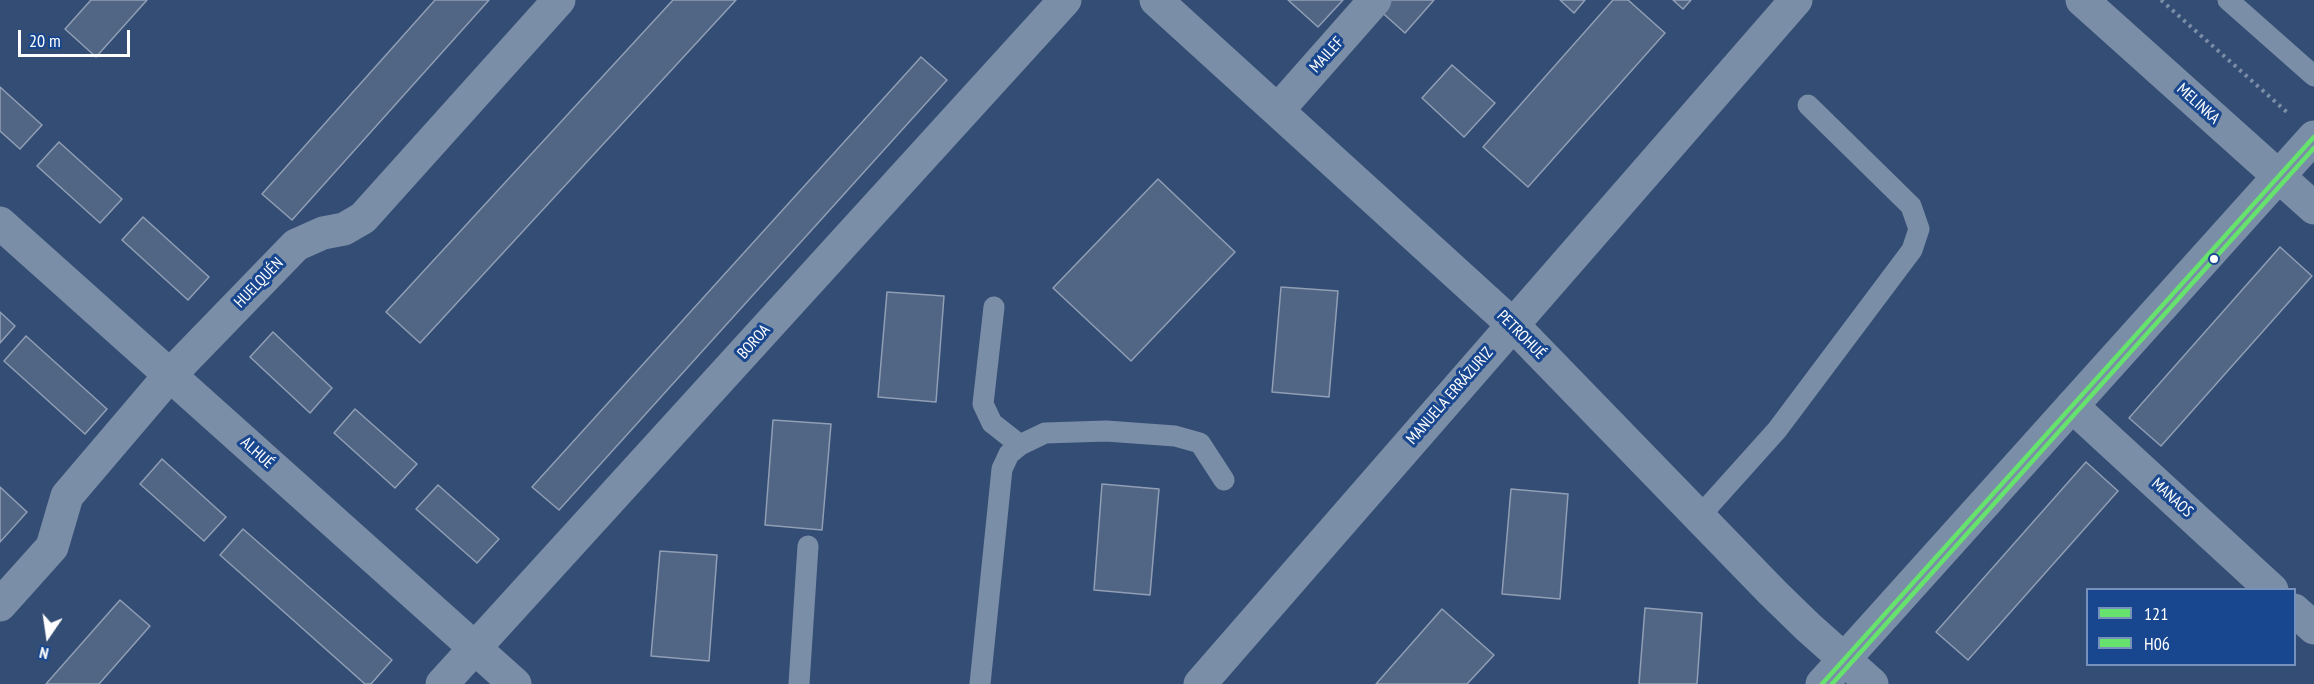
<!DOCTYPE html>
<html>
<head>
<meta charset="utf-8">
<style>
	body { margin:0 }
	#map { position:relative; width:2314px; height:684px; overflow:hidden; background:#344d74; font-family:"PT Sans Narrow",sans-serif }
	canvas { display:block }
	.legend { position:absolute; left:2086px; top:588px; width:210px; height:78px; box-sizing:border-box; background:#19478f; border:2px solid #7591bc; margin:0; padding:8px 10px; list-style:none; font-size:18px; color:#fff }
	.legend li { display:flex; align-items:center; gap:12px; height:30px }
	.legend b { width:30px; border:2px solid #7591bc }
	.north { position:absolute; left:18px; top:606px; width:60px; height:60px; -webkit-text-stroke:4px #19478f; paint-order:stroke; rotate:193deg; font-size:16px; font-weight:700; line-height:24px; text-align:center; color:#fff }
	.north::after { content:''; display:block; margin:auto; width:21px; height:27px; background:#fff; clip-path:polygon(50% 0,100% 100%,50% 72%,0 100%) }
	.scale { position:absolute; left:18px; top:30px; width:112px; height:27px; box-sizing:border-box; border:3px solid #fff; border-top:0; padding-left:8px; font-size:18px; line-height:21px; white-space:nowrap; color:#fff; -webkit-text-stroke:4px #19478f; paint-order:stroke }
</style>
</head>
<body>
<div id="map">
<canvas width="2314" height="684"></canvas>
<ul class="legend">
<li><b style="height:8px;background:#66e36c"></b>121</li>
<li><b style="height:8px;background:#66e36c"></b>H06</li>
</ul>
<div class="north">N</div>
<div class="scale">20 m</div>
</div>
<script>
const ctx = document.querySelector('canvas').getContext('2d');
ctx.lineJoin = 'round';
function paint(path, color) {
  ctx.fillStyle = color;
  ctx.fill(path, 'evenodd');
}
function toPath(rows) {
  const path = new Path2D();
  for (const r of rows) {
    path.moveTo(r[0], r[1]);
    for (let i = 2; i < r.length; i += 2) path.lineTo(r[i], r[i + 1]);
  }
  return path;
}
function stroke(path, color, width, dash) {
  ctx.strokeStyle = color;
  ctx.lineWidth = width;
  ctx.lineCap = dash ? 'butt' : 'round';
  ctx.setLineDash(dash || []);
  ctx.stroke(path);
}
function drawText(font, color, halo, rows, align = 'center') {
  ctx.font = font + ' "PT Sans Narrow",sans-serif';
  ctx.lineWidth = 6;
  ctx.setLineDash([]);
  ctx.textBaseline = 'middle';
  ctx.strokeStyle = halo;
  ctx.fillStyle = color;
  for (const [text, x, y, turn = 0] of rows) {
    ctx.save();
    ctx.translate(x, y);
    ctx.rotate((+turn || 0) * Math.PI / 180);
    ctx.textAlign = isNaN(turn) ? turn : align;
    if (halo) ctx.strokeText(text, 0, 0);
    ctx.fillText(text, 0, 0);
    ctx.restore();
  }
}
const building = toPath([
	[91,0,147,0,96,57,65,29,91,0],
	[435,0,489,0,292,220,262,194,435,0],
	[673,0,736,0,420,343,386,312,673,0],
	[1288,0,1343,0,1318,27,1288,0],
	[1384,0,1434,0,1405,33,1377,8,1384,0],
	[1560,0,1585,0,1574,13,1560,0],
	[1613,0,1628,0,1665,33,1528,187,1483,147,1613,0],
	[1673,0,1691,0,1683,9,1673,0],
	[921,57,947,80,559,510,532,487,921,57],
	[1452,65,1495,103,1464,137,1422,98,1452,65],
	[0,87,42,125,20,149,0,131,0,87],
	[59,142,122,199,100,223,37,166,59,142],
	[1158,179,1235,252,1131,361,1053,288,1158,179],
	[143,217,209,277,188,300,122,240,143,217],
	[2280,247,2312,276,2161,446,2129,418,2280,247],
	[1281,287,1338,291,1329,397,1272,392,1281,287],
	[887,292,944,296,936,402,878,397,887,292],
	[0,312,15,326,0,343,0,312],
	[273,332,332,388,310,413,250,357,273,332],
	[26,336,107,409,85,434,4,361,26,336],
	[355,409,417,464,395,488,334,433,355,409],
	[773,420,831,424,822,530,765,525,773,420],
	[162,459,226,517,204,541,140,484,162,459],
	[2086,462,2118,491,1968,660,1936,632,2086,462],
	[1102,484,1159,489,1150,595,1094,590,1102,484],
	[438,485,499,539,477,563,416,509,438,485],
	[0,487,27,512,0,542,0,487],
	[1511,489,1568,494,1560,599,1502,594,1511,489],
	[243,529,392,660,371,684,365,684,220,555,243,529],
	[660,551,717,555,709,661,651,656,660,551],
	[120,600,150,626,99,684,46,684,120,600],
	[1645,608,1702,613,1697,684,1639,684,1645,608],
	[1442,609,1494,655,1467,684,1376,684,1442,609]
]);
const path = toPath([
	[2161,0,2288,113]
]);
const service = toPath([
	[2228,0,2314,76],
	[994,307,983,404,992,423,1020,445],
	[1698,518,1777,430,1912,250,1919,229,1911,206,1808,105],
	[799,684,808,546],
	[980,684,1002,469,1009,454,1020,445,1045,433,1106,431,1175,436,1200,443,1224,480]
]);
const minor = toPath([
	[1156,0,1512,324,1773,593,1808,627,1872,684],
	[2082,0,2314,208],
	[1278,110,1375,0],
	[0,223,515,684],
	[2072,406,2272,590],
	[0,605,52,547,67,496,170,375,296,245,323,233,344,229,363,218,559,0],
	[2294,610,2314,628],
	[442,684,1065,0],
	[1200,684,1796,0]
]);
const tertiary = toPath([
	[1822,684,2314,137]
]);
const bus1 = toPath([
	[1822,684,2314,137]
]);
const bus2 = toPath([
	[1832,684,2314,148]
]);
const markers = [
	[2214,259,5,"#fff"]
];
const streetNames = [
	["MAILEF",1327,55,-48],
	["MELINKA",2198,104,42],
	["HUELQUÉN",259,283,-46],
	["PETROHUÉ",1521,335,45],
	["BOROA",754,342,-48],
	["MANUELA ERRÁZURIZ",1450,396,-49],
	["ALHUÉ",257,453,42],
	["MANAOS",2172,498,42]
];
paint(building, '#516584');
stroke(building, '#909fb5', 1.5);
stroke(path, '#7b8ea7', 4, [3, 4.5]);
stroke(service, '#7b8ea7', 21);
stroke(minor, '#7b8ea7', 33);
stroke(tertiary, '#7b8ea7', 33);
stroke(bus1, '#66e36c', 4.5);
stroke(bus2, '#66e36c', 4.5);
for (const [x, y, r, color] of markers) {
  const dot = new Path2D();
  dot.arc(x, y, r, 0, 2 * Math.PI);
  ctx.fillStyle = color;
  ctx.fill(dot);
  stroke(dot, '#19478f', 2);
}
drawText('16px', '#fff', '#19478f', streetNames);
</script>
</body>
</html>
